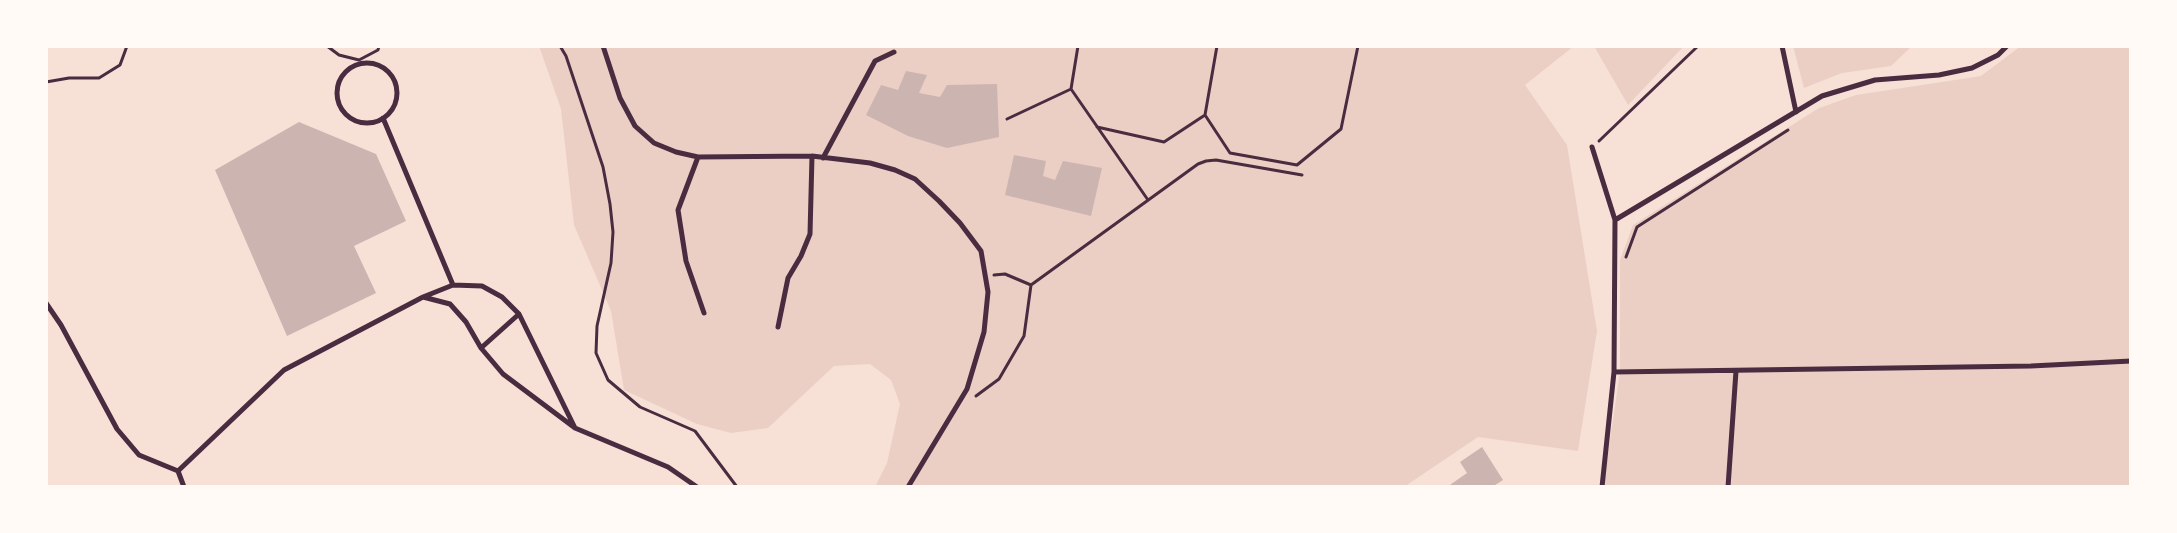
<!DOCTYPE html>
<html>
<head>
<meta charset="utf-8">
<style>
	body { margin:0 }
	#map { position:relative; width:2177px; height:533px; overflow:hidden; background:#f7e1d7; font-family:Overpass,sans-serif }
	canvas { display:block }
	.frame { position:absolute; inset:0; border:48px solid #fffaf5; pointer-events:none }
</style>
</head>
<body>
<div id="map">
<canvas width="2177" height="533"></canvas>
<div class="frame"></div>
</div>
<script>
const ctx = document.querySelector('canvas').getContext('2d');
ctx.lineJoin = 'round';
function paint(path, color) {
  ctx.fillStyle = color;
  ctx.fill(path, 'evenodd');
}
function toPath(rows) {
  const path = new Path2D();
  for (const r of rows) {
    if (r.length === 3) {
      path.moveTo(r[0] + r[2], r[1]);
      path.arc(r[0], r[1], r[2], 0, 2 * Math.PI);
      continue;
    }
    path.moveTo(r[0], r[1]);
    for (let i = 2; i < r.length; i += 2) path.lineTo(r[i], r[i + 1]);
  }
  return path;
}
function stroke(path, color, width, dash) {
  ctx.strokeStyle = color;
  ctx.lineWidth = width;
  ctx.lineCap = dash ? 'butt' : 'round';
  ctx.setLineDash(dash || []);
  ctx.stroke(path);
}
const green = toPath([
	[539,46,1574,46,1525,85,1567,145,1597,331,1578,451,1478,437,1404,487,875,487,887,463,900,404,891,380,870,364,834,366,768,428,731,433,697,424,624,390,611,311,574,225,561,109],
	[1594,46,1684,46,1628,105],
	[1793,46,1906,46,1910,48,1891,66,1842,73,1804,88],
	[2021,46,2131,46,2131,487,1603,487,1620,372,1620,260,1633,225,1819,108,1856,95,1981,76]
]);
const building = toPath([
	[906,71,927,75,919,93,940,97,947,85,997,84,999,137,947,148,908,136,866,115,881,85,898,90],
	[299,122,376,154,406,221,354,246,376,293,287,336,215,170],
	[1014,155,1046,161,1043,176,1055,180,1063,161,1102,168,1091,216,1005,195],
	[1482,447,1503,480,1492,487,1447,487,1467,473,1460,462]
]);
const path = toPath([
	[327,46,339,55,359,60,378,50,379,46],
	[560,46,566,56,603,167,610,204,613,232,611,263,597,326,596,353,608,380,640,407,695,431,737,487],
	[1217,46,1205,115,1230,153,1297,165,1341,129,1358,46],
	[46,82,69,78,99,78,120,65,127,46],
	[1071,89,1078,46],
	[1007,119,1071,89,1148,200],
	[1097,127,1164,142,1205,115],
	[1599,141,1698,46],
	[1626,257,1637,227,1788,130],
	[994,275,1005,274,1031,285,1198,164,1206,161,1216,160,1302,175],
	[976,396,999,379,1024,336,1031,285]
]);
const minor = toPath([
	[603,46,620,98,635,126,654,143,676,152,698,157,812,156,870,163,895,170,915,179,939,201,960,223,981,251,988,292,984,332,967,389,908,487],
	[1782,46,1796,112],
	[367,93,30],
	[383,118,453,285],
	[1592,147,1615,220,1614,372,1602,487],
	[698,157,678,210,686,261,704,313],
	[823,158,875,61,894,52],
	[1615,220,1822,96,1875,80,1939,75,1972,68,1998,55,2007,46],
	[423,297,450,304,466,322,481,348,503,374,575,428,668,467,697,487],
	[46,303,61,325,117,429,139,455,178,471],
	[778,327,788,278,801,256,810,234,812,156],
	[481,348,519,314],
	[1614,372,2031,366,2131,361],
	[184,487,178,471,284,370,423,297,453,285,482,286,502,297,519,314,575,428],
	[1728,487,1736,371]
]);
paint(green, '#ebcfc5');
paint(building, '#ccb4b1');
stroke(path, '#4a2c40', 3);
stroke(minor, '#4a2c40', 5);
</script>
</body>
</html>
